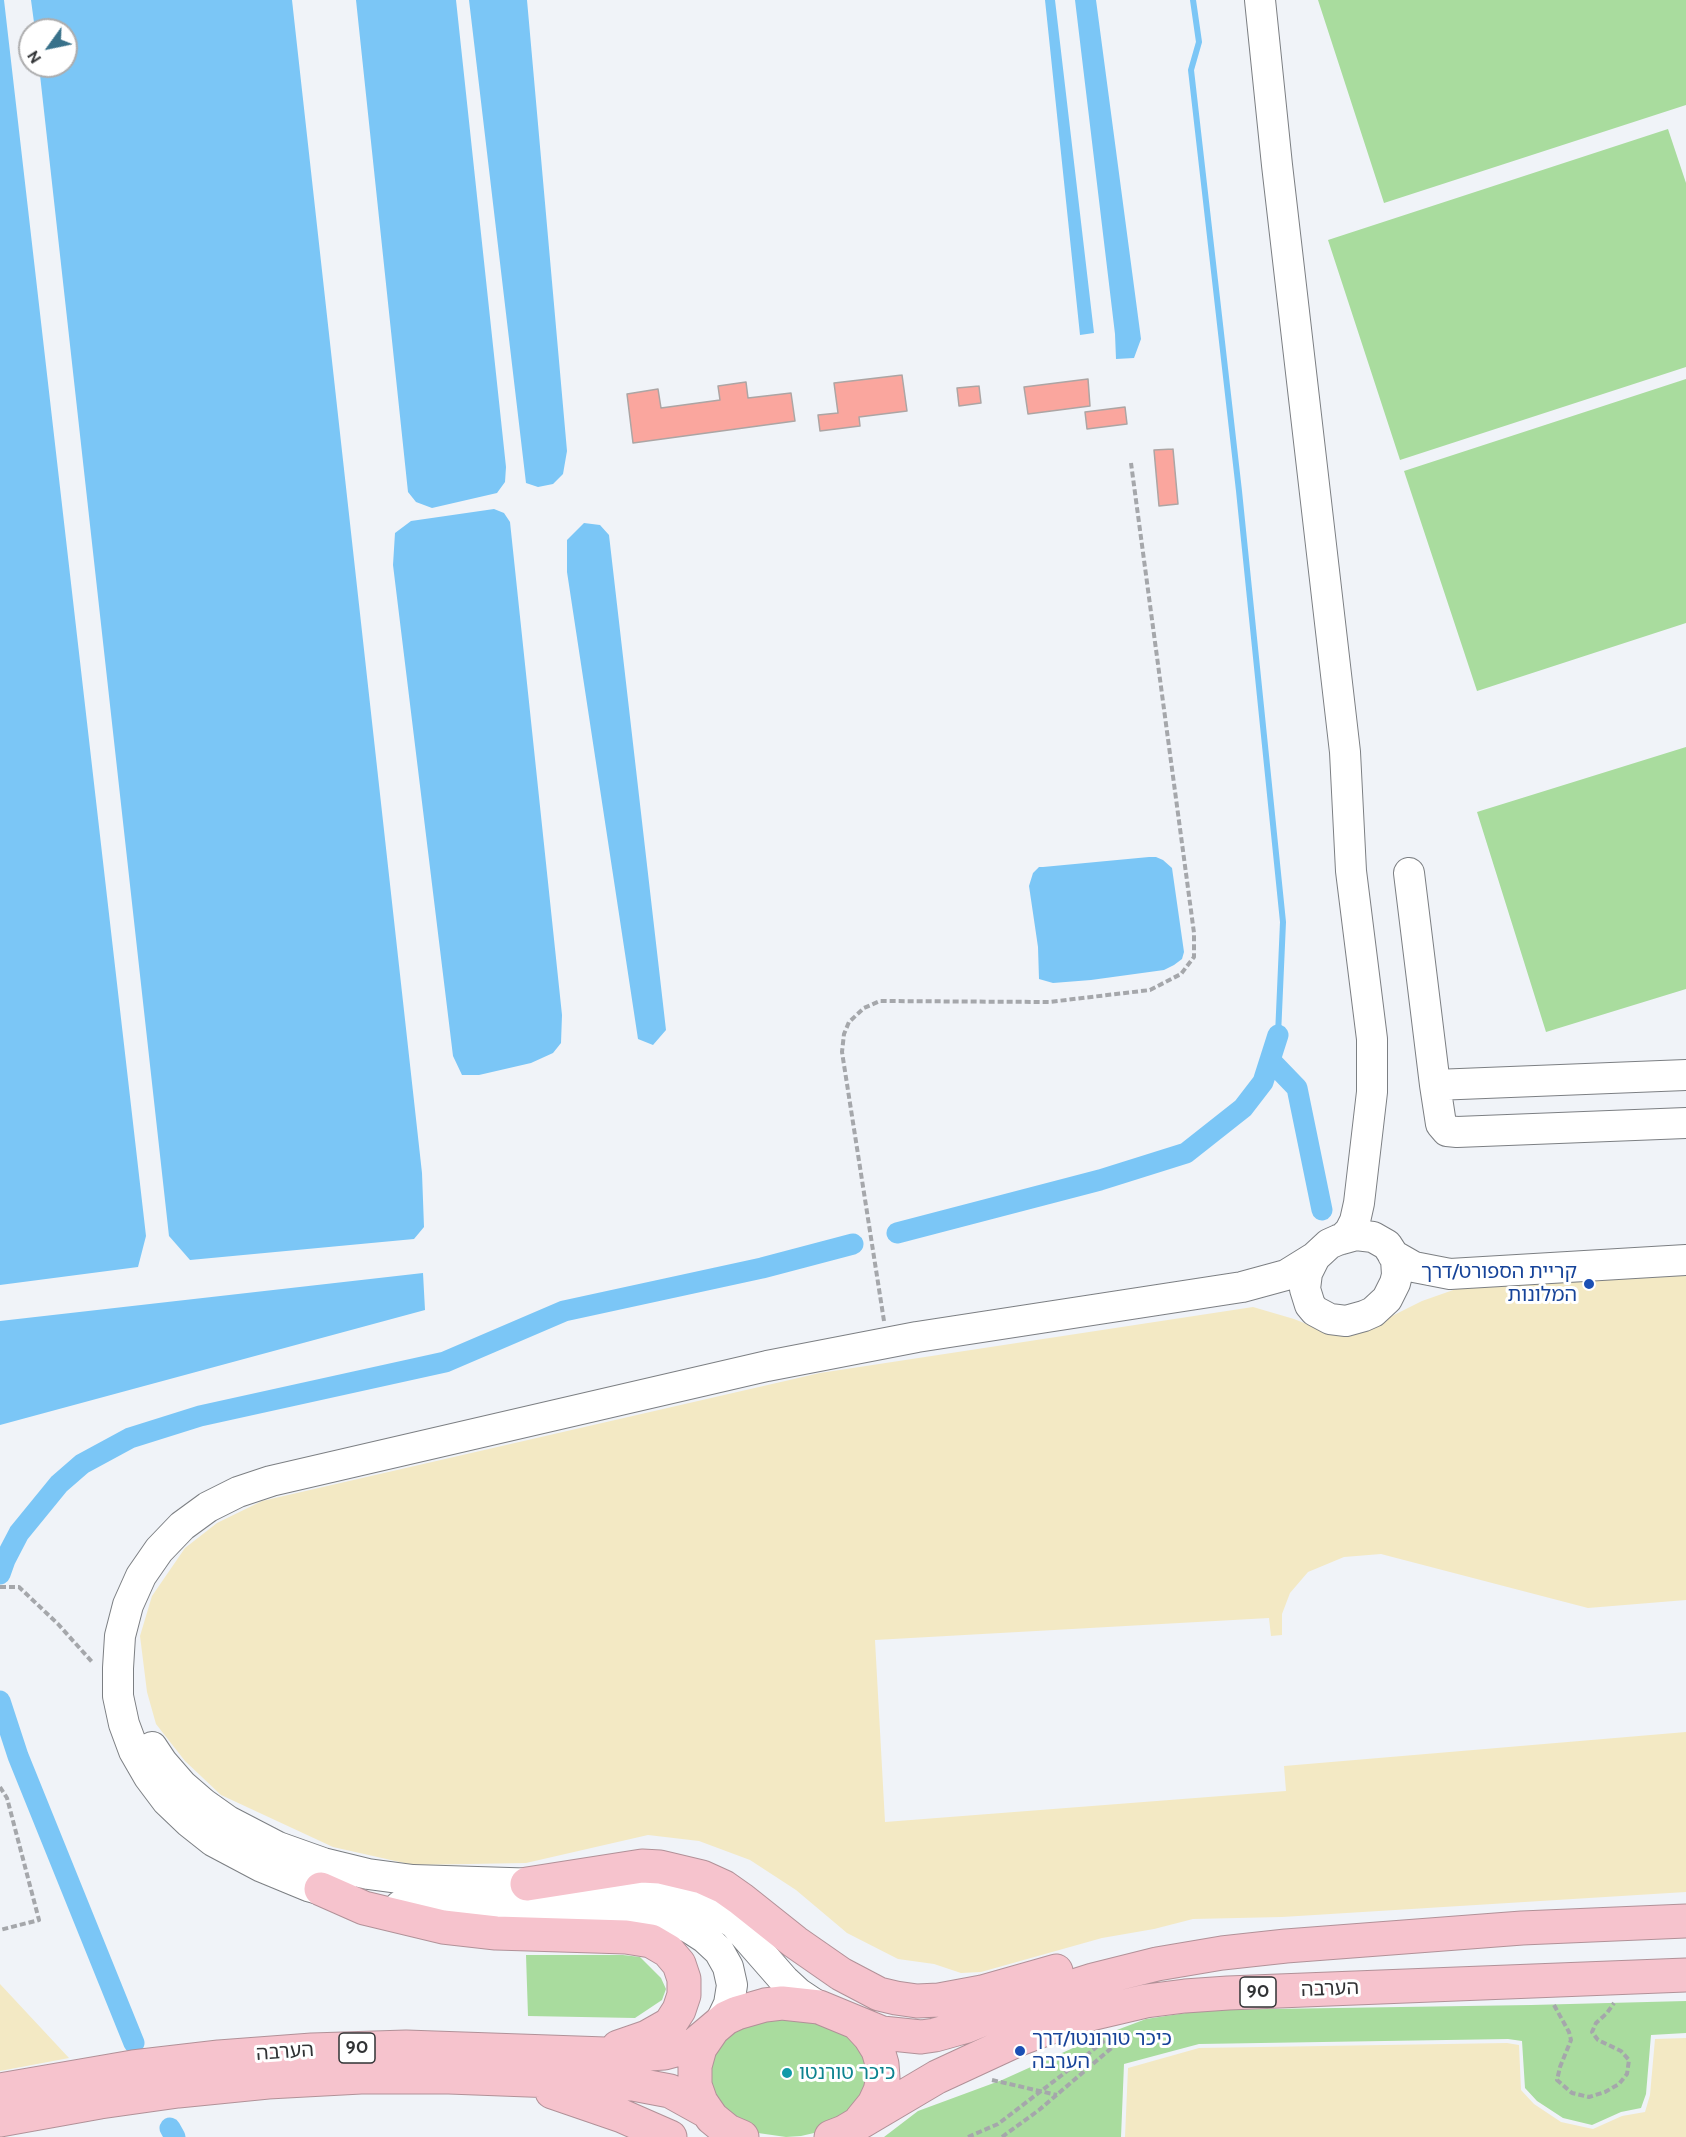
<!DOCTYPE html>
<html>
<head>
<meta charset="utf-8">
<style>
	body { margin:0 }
	#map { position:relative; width:1686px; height:2137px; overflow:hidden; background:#f0f3f8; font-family:Cabin,sans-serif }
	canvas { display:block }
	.north { position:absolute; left:18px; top:18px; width:60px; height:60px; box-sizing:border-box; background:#fff; border:2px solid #adadae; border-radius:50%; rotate:237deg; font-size:16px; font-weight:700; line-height:24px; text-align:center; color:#313335 }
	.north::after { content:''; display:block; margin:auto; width:21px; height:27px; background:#38718a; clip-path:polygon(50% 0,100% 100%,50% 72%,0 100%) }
</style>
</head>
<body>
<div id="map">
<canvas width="1686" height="2137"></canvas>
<div class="north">N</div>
</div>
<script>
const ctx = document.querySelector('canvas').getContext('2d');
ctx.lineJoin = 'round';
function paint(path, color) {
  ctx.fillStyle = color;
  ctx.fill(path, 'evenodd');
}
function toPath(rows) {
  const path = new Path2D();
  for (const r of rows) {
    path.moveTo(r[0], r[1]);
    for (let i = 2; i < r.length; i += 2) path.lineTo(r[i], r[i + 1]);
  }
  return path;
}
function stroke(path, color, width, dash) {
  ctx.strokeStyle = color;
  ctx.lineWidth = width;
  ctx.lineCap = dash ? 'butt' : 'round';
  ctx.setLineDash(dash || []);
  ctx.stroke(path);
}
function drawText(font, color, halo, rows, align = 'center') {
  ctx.font = font + ' Cabin,"Noto Sans Hebrew",sans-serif';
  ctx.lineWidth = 6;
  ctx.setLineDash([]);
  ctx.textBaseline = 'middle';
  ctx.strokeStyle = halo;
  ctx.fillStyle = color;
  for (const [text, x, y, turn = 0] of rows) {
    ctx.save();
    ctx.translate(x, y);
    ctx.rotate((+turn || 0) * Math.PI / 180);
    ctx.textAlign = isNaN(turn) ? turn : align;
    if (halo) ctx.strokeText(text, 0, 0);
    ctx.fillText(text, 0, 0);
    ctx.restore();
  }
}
const green = toPath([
	[1318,0,1686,0,1686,105,1384,203],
	[1668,129,1686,183,1686,367,1400,460,1328,240],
	[1686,379,1686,623,1477,691,1404,471],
	[1686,747,1686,989,1546,1032,1477,812],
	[526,1955,623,1955,640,1957,661,1978,666,1989,662,2000,635,2018,528,2016],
	[1686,2001,1686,2033,1651,2035,1646,2094,1641,2108,1621,2112,1592,2125,1563,2118,1537,2101,1525,2088,1522,2041,1508,2039,1199,2044,1124,2064,1121,2137,884,2137,918,2111,1002,2080,1093,2039,1146,2019,1206,2010,1531,2005],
	[799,2011,864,2041,872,2089,827,2130,801,2136,786,2137,751,2132,708,2099,707,2052,731,2025]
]);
const sand = toPath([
	[1686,1274,1686,1600,1588,1608,1381,1554,1344,1557,1308,1572,1290,1593,1282,1614,1282,1635,1271,1636,1269,1618,875,1640,885,1822,1286,1791,1284,1766,1686,1732,1686,1892,1282,1917,1193,1919,1154,1929,1102,1938,981,1972,961,1973,934,1964,898,1959,847,1933,796,1890,750,1860,699,1841,648,1835,526,1863,413,1865,333,1847,221,1795,185,1761,156,1724,147,1692,140,1636,152,1596,185,1548,217,1523,262,1501,820,1373,1253,1307,1294,1319,1324,1331,1378,1323,1422,1301,1459,1288],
	[0,1984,69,2058,0,2071],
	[1686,2038,1686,2137,1125,2137,1128,2068,1199,2048,1507,2043,1519,2045,1521,2090,1534,2104,1561,2122,1593,2129,1622,2116,1645,2112,1650,2095,1655,2039]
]);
const water = toPath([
	[0,0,4,0,146,1236,138,1267,0,1285],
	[31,0,292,0,422,1173,424,1227,414,1239,190,1260,169,1236,39,66,66,66,66,30,35,30],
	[356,0,456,0,506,467,505,482,497,493,432,508,416,502,408,492],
	[469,0,527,0,567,451,563,474,553,484,538,487,526,483],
	[1045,0,1055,0,1094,333,1080,335],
	[1075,0,1096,0,1141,339,1134,358,1116,359,1115,334],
	[494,509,504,513,510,522,562,1015,561,1043,553,1053,531,1063,479,1075,462,1075,453,1056,393,565,395,533,411,521],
	[584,523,600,525,609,535,666,1030,653,1045,638,1039,567,572,567,540],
	[1149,857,1156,857,1163,860,1172,868,1184,952,1182,959,1174,965,1164,970,1091,980,1053,983,1039,979,1038,947,1029,886,1033,873,1039,867,1043,867],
	[423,1273,425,1310,0,1425,0,1321]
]);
const stream = toPath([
	[1193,0,1199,42,1191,70,1239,491,1283,922,1278,1035]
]);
const canal = toPath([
	[1270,1060,1297,1088,1322,1210],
	[897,1233,1100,1180,1186,1153,1243,1108,1263,1082,1278,1035],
	[0,1574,5,1560,19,1533,59,1484,82,1464,130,1438,200,1416,445,1362,564,1311,762,1268,853,1244],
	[0,1701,18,1756,134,2043],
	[170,2128,175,2137]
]);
const building = toPath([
	[902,375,907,411,859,417,860,426,820,431,818,415,838,413,834,383,902,375],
	[1088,379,1090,406,1028,414,1024,387,1088,379],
	[746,382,748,398,791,393,795,421,633,443,627,394,658,389,661,408,720,400,718,386,746,382],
	[979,386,981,403,959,406,957,388,979,386],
	[1125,407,1127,424,1087,429,1085,412,1125,407],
	[1173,449,1178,504,1159,506,1154,450,1173,449]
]);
const path = toPath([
	[884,1321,842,1052,844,1034,849,1022,864,1008,880,1001,1049,1002,1150,990,1181,974,1194,957,1194,933,1131,463],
	[0,1587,19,1587,58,1624,93,1663],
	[0,1787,7,1798,39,1920,0,1930],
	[1554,2005,1569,2032,1571,2040,1560,2067,1557,2080,1572,2093,1589,2097,1605,2092,1619,2084,1627,2074,1629,2060,1621,2051,1598,2040,1592,2032,1596,2023,1607,2013,1614,2003],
	[992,2080,1057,2095],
	[968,2137,998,2124,1062,2075,1109,2037],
	[1002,2137,1039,2110,1129,2033]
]);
const minor = toPath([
	[1260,0,1277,165,1345,752,1351,871,1372,1039,1372,1092,1359,1203,1355,1221,1350,1231,1342,1239],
	[1409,873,1435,1085,1686,1075],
	[1435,1085,1441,1124,1447,1131,1457,1132,1686,1123],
	[1356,1235,1373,1237,1387,1245,1396,1259,1397,1275,1395,1283,1387,1299,1373,1312,1364,1316,1346,1321,1330,1319,1315,1311,1310,1305,1305,1289,1307,1273,1315,1257,1329,1244,1338,1240,1356,1235],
	[1393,1255,1414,1267,1450,1274,1686,1260],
	[152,1747,162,1762,182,1785,204,1804,228,1821,278,1847,323,1863,368,1874,413,1880,637,1887,674,1892,691,1897,706,1904,735,1924,784,1980,798,1993,819,2007],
	[344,1896,308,1886,262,1867,213,1841,189,1822,167,1801,149,1777,134,1751,124,1724,118,1696,118,1668,120,1636,128,1605,141,1576,159,1550,182,1526,208,1507,238,1492,271,1481,767,1366,917,1337,1242,1287,1286,1275,1315,1257],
	[400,1906,647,1916,668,1919,688,1927,705,1938,719,1951,728,1967,732,1985,729,2004,719,2025]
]);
const highway = toPath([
	[527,1884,642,1866,660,1867,702,1877,724,1887,741,1899,795,1942,841,1974,879,1994,896,1998,917,2001,939,2000,982,1992,1056,1971],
	[321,1889,364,1908,443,1927,496,1933,626,1937,651,1941,668,1951,679,1964,684,1979,684,1995,679,2010,670,2024,647,2037,618,2047],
	[858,2024,870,2037,878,2050,882,2064,883,2078,880,2091,874,2104,861,2120],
	[711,2032,700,2048,695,2066,695,2085,701,2102,712,2118,728,2131,742,2137],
	[0,2090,133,2067,219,2057,312,2050,406,2047,634,2055,664,2053,694,2045,726,2018,737,2013,765,2005,782,2003,819,2007,882,2033,921,2037,935,2035,967,2026,1030,2000,1093,1980,1157,1964,1222,1953,1286,1946,1522,1928,1686,1921],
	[552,2092,622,2116,670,2137],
	[0,2120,100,2102,178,2091,268,2082,361,2077,449,2077,633,2084,670,2091,706,2111],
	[831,2137,844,2132,937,2077,1019,2039,1078,2017,1146,2001,1185,1996,1228,1993,1686,1975]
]);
const markers = [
	[1589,1284,6,"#1a4fb4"],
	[1020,2051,6,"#1a4fb4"],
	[787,2073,6,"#0f9aa8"]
];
const shields = [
	[1258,1992,36],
	[357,2048,36]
];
const shieldNames = [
	["90",1258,1992],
	["90",357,2048]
];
const transitNames = [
	["קריית הספורט/דרך",1577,1272],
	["המלונות",1577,1295],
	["כיכר טורונטו/דרך",1032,2039,"left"],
	["הערבה",1032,2062,"left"]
];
const streetNames = [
	["הערבה",1330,1989,-2],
	["הערבה",285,2052,-4]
];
const cultureNames = [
	["כיכר טורנטו",799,2073]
];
paint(green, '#a9dc9e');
paint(sand, '#f3e9c4');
paint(water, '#7bc6f6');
stroke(stream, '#7bc6f6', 6);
stroke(canal, '#7bc6f6', 21);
paint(building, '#faa69e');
stroke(building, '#aca5a4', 1.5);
stroke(minor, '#7c7f83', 32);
stroke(highway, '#b19198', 35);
stroke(path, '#a5a7ab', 4, [6, 3]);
stroke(minor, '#fff', 30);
stroke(highway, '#f6c3cd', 33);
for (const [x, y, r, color] of markers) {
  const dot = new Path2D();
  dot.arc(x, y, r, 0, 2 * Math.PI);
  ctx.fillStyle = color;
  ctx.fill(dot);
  stroke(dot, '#fff', 2);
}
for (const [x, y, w] of shields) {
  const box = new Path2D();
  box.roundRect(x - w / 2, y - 15, w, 30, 4.5);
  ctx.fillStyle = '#fff';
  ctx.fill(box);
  stroke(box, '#313335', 1.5);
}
drawText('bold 18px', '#313335', null, shieldNames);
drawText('20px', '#164399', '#fff', transitNames, 'right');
drawText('20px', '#313335', '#fff', streetNames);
drawText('20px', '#0d838f', '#fff', cultureNames, 'left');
</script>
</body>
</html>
